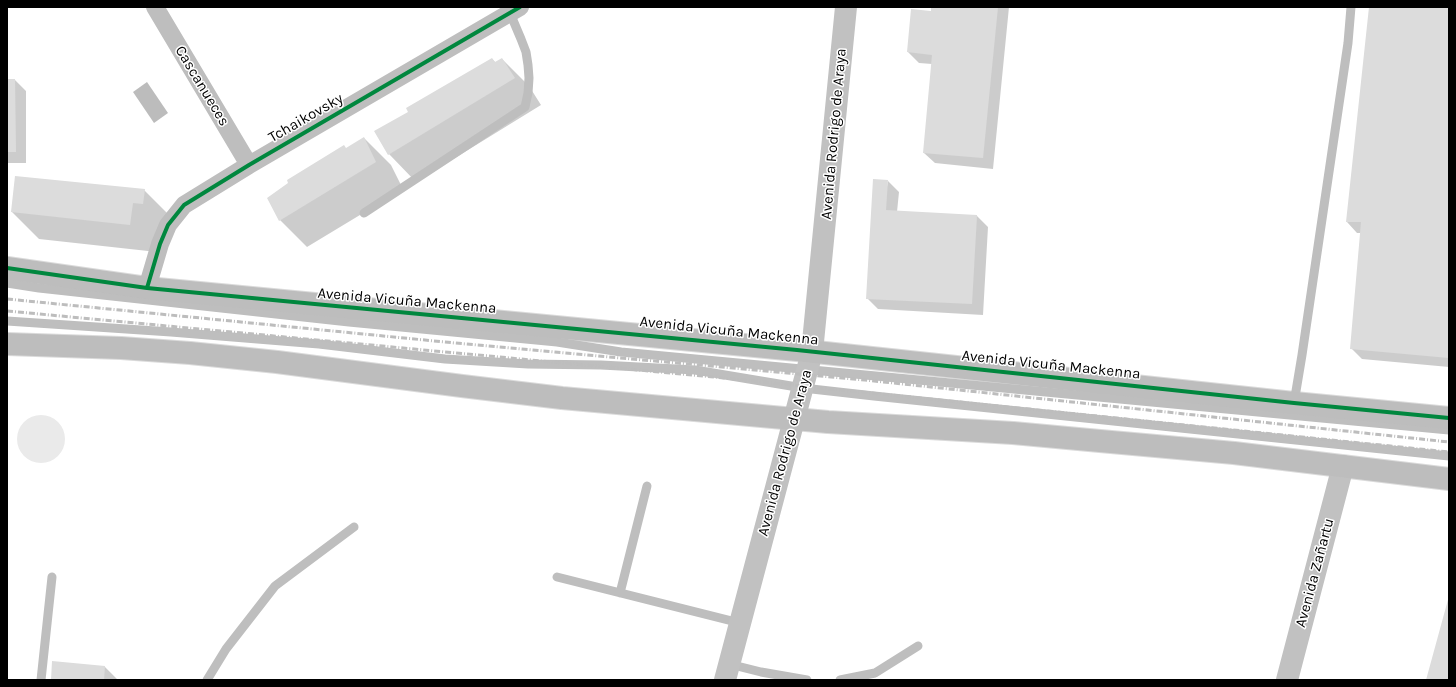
<!DOCTYPE html>
<html>
<head>
<meta charset="utf-8">
<style>
	body { margin:0 }
	#map { position:relative; width:1456px; height:687px; overflow:hidden; background:#fff; font-family:Karla,sans-serif }
	canvas { display:block }
	.frame { position:absolute; inset:0; border:8px solid #000; pointer-events:none }
</style>
</head>
<body>
<div id="map">
<canvas width="1456" height="687"></canvas>
<div class="frame"></div>
</div>
<script>
const ctx = document.querySelector('canvas').getContext('2d');
ctx.lineJoin = 'round';
function paint(path, color) {
  ctx.fillStyle = color;
  ctx.fill(path, 'evenodd');
}
function toPath(rows) {
  const path = new Path2D();
  for (const r of rows) {
    if (r.length === 3) {
      path.moveTo(r[0] + r[2], r[1]);
      path.arc(r[0], r[1], r[2], 0, 2 * Math.PI);
      continue;
    }
    path.moveTo(r[0], r[1]);
    for (let i = 2; i < r.length; i += 2) path.lineTo(r[i], r[i + 1]);
  }
  return path;
}
function stroke(path, color, width, dash) {
  ctx.strokeStyle = color;
  ctx.lineWidth = width;
  ctx.lineCap = dash ? 'butt' : 'round';
  ctx.setLineDash(dash || []);
  ctx.stroke(path);
}
function drawText(font, color, halo, rows, align = 'center') {
  ctx.font = font + ' Karla,sans-serif';
  ctx.lineWidth = 3;
  ctx.setLineDash([]);
  ctx.textBaseline = 'middle';
  ctx.strokeStyle = halo;
  ctx.fillStyle = color;
  for (const [text, x, y, turn = 0] of rows) {
    ctx.save();
    ctx.translate(x, y);
    ctx.rotate((+turn || 0) * Math.PI / 180);
    ctx.textAlign = isNaN(turn) ? turn : align;
    if (halo) ctx.strokeText(text, 0, 0);
    ctx.fillText(text, 0, 0);
    ctx.restore();
  }
}
const green = toPath([
	[41,439,24]
]);
const water = toPath([
	[147,82,168,113,154,123,133,92]
]);
const shadow = toPath([
	[932,7,1009,7,993,169,935,163,924,153,932,64,919,63,908,52,931,12],
	[1370,7,1449,7,1449,367,1362,359,1351,348,1361,233,1357,233,1347,222],
	[492,59,496,63,502,59,529,86,541,105,416,182,389,154,409,112],
	[7,80,15,80,26,91,26,163,7,163],
	[364,138,391,165,403,189,307,247,280,220,347,149],
	[888,181,899,192,897,212,977,216,988,227,983,315,878,309,867,298],
	[144,190,171,217,157,252,39,239,12,212],
	[53,662,105,667,118,680,52,680]
]);
const building = toPath([
	[931,7,998,7,983,158,923,153,932,55,907,52,911,9,931,11],
	[1369,7,1449,7,1449,358,1350,349,1361,222,1346,222],
	[492,58,495,62,502,58,515,78,388,155,374,131,408,112,406,108],
	[7,79,15,79,16,152,7,152],
	[364,137,376,162,279,221,267,198,288,183,287,180,344,145,346,148],
	[15,176,145,189,143,204,133,203,130,225,11,212],
	[873,179,888,180,886,210,977,215,972,304,866,299],
	[1449,596,1449,680,1426,680],
	[52,661,105,666,104,680,51,680]
]);
const lane = toPath([
	[364,213,525,107,528,93,529,78,528,65,526,52,521,39,510,13],
	[7,283,39,288,349,322,557,342,621,352,1449,430],
	[7,321,171,332,319,344,445,359,528,364,601,365,695,370,803,388,874,396,1449,456],
	[1294,403,1302,355,1348,43,1351,7],
	[557,577,740,623],
	[620,593,647,486],
	[729,664,761,672,807,680],
	[41,680,52,577],
	[207,680,226,649,275,586,354,527],
	[840,680,875,673,918,646]
]);
const street = toPath([
	[155,7,249,165],
	[147,288,160,244,168,225,184,205,249,165,520,7]
]);
const secondary = toPath([
	[725,680,812,352,846,7],
	[1287,680,1343,466]
]);
const primary = toPath([
	[7,268,147,288,797,350,1294,403,1449,418],
	[7,344,121,348,190,353,277,362,462,386,562,398,828,422,1013,433,1100,441,1234,453,1449,479]
]);
const rail = toPath([
	[7,299,455,343,865,380,1449,442],
	[7,311,724,378,1449,452]
]);
const cycleway = toPath([
	[7,268,147,288,797,350,1294,403,1449,418],
	[147,288,160,244,168,225,184,205,249,165,520,7]
]);
const streetNames = [
	["Cascanueces",202,86,59],
	["Tchaikovsky",306,118,-30],
	["Avenida Rodrigo de Araya",834,134,-85],
	["Avenida Vicuña Mackenna",407,301,5],
	["Avenida Vicuña Mackenna",729,331,6],
	["Avenida Vicuña Mackenna",1051,365,6],
	["Avenida Rodrigo de Araya",785,453,-75],
	["Avenida Zañartu",1315,573,-75]
];
paint(green, '#eaeaea');
paint(water, '#bcbcbc');
paint(shadow, '#0003');
paint(building, '#dcdcdc');
stroke(primary, '#dbdbdb', 24);
stroke(lane, '#bebebe', 9);
stroke(street, '#bebebe', 18);
stroke(secondary, '#c1c1c1', 22);
stroke(primary, '#bdbdbd', 22);
stroke(rail, '#bdbdbd', 3, [6, 2, 1, 2]);
stroke(cycleway, '#00873e', 4);
drawText('15px', '#000', '#fff', streetNames);
</script>
</body>
</html>
